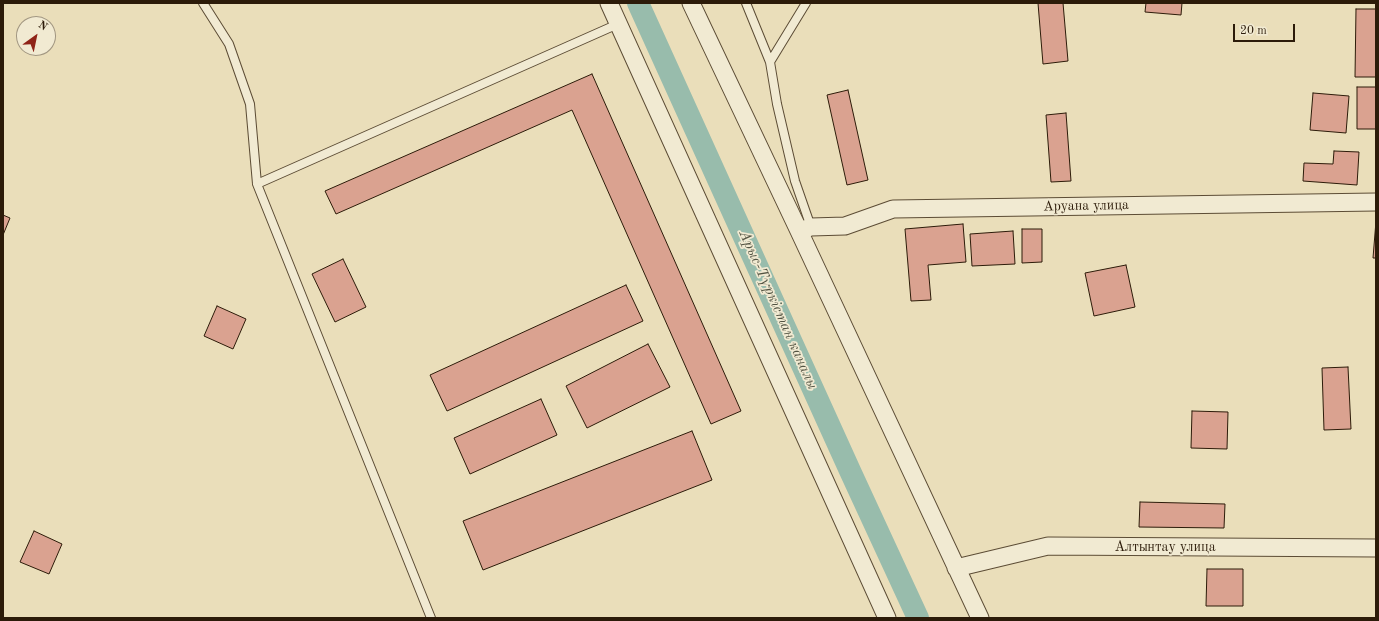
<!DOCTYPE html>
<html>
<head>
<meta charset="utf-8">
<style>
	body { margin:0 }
	#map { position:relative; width:1379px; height:621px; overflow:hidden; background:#eadeba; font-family:"Old Standard TT",serif }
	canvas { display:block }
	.frame { position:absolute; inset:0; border:4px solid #2c1b09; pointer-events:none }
	.north { position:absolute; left:16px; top:16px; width:40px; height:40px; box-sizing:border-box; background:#f1ead2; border:1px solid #a29782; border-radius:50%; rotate:33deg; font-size:11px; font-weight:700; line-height:16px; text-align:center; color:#2c1b09 }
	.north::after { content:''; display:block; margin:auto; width:14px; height:18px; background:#8f2418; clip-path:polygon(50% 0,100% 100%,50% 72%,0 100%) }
	.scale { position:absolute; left:1233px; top:24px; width:62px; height:18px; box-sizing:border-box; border:2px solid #2c1b09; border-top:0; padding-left:5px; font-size:12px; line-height:14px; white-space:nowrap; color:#2c1b09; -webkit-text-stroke:3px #f1ead2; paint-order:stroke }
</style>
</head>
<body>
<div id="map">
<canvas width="1379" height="621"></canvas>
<div class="frame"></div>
<div class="north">N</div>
<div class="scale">20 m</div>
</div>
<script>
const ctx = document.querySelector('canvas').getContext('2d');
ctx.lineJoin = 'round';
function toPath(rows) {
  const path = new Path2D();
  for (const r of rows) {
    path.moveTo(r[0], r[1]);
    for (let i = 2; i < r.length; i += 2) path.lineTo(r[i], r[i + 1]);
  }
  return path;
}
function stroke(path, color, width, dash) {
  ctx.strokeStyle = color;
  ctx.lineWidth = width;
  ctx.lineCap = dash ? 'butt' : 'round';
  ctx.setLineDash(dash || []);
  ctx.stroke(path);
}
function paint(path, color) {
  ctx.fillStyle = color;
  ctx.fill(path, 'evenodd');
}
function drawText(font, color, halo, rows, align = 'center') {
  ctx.font = font + ' "Old Standard TT",serif';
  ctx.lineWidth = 3.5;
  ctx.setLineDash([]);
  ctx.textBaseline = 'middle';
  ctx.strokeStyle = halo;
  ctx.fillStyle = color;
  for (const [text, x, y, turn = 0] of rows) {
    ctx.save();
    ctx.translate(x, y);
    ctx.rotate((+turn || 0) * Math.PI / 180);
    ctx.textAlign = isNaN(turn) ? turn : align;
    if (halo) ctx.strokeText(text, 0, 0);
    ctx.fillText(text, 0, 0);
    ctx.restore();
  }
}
const canal = toPath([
	[638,3,851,473,918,618]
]);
const building = toPath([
	[1038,3,1063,3,1068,61,1043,64,1038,3],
	[1146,3,1182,3,1181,15,1145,12,1146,3],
	[1356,9,1376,9,1376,77,1355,77,1356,9],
	[592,74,741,411,711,424,572,110,336,214,325,191,592,74],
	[1357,87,1376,87,1376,129,1357,129,1357,87],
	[848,90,868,180,847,185,827,95,848,90],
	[1313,93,1349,96,1346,133,1310,130,1313,93],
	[1066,113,1071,181,1051,182,1046,115,1066,113],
	[1334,151,1359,152,1357,185,1303,181,1304,163,1333,164,1334,151],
	[3,215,10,218,3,235,3,215],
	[1376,221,1376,258,1373,258,1376,221],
	[963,224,966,262,928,265,931,300,911,301,905,229,963,224],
	[1022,229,1042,229,1042,262,1022,263,1022,229],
	[1013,231,1015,264,972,266,970,234,1013,231],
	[343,259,366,307,335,322,312,274,343,259],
	[1126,265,1135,307,1094,316,1085,273,1126,265],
	[626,285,643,321,447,411,430,375,626,285],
	[217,306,246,319,233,349,204,336,217,306],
	[648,344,670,387,587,428,566,386,648,344],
	[1348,367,1351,429,1324,430,1322,368,1348,367],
	[541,399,557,435,470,474,454,438,541,399],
	[1192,411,1228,412,1227,449,1191,448,1192,411],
	[692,431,712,480,483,570,463,521,692,431],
	[1140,502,1225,504,1224,528,1139,527,1140,502],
	[34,531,62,544,49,574,20,562,34,531],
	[1207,569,1243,569,1243,606,1206,606,1207,569]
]);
const lane = toPath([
	[203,3,229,44,250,104,257,184,431,618],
	[746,3,770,62,777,104,795,181,811,227],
	[770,62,806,3],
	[257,184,618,24]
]);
const street = toPath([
	[609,3,887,618],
	[691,3,799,231,980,618],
	[799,231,811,227,845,226,893,209,1376,202],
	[956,568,1048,546,1376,548]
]);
const streetNames = [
	["Аруана улица",1086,206,-1],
	["Алтынтау улица",1165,547]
];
const waterNames = [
	["Арыс-Түркістан каналы",778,310,66]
];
stroke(canal, '#98bcac', 22);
paint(building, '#daa290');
stroke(building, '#2c1b09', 1);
stroke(lane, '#5c4c35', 10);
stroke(street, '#5c4c35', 19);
stroke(lane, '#f1ead2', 8);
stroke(street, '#f1ead2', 17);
drawText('14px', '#2c1b09', '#f1ead2', streetNames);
drawText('italic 15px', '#525342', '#f1ead2', waterNames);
</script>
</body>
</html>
